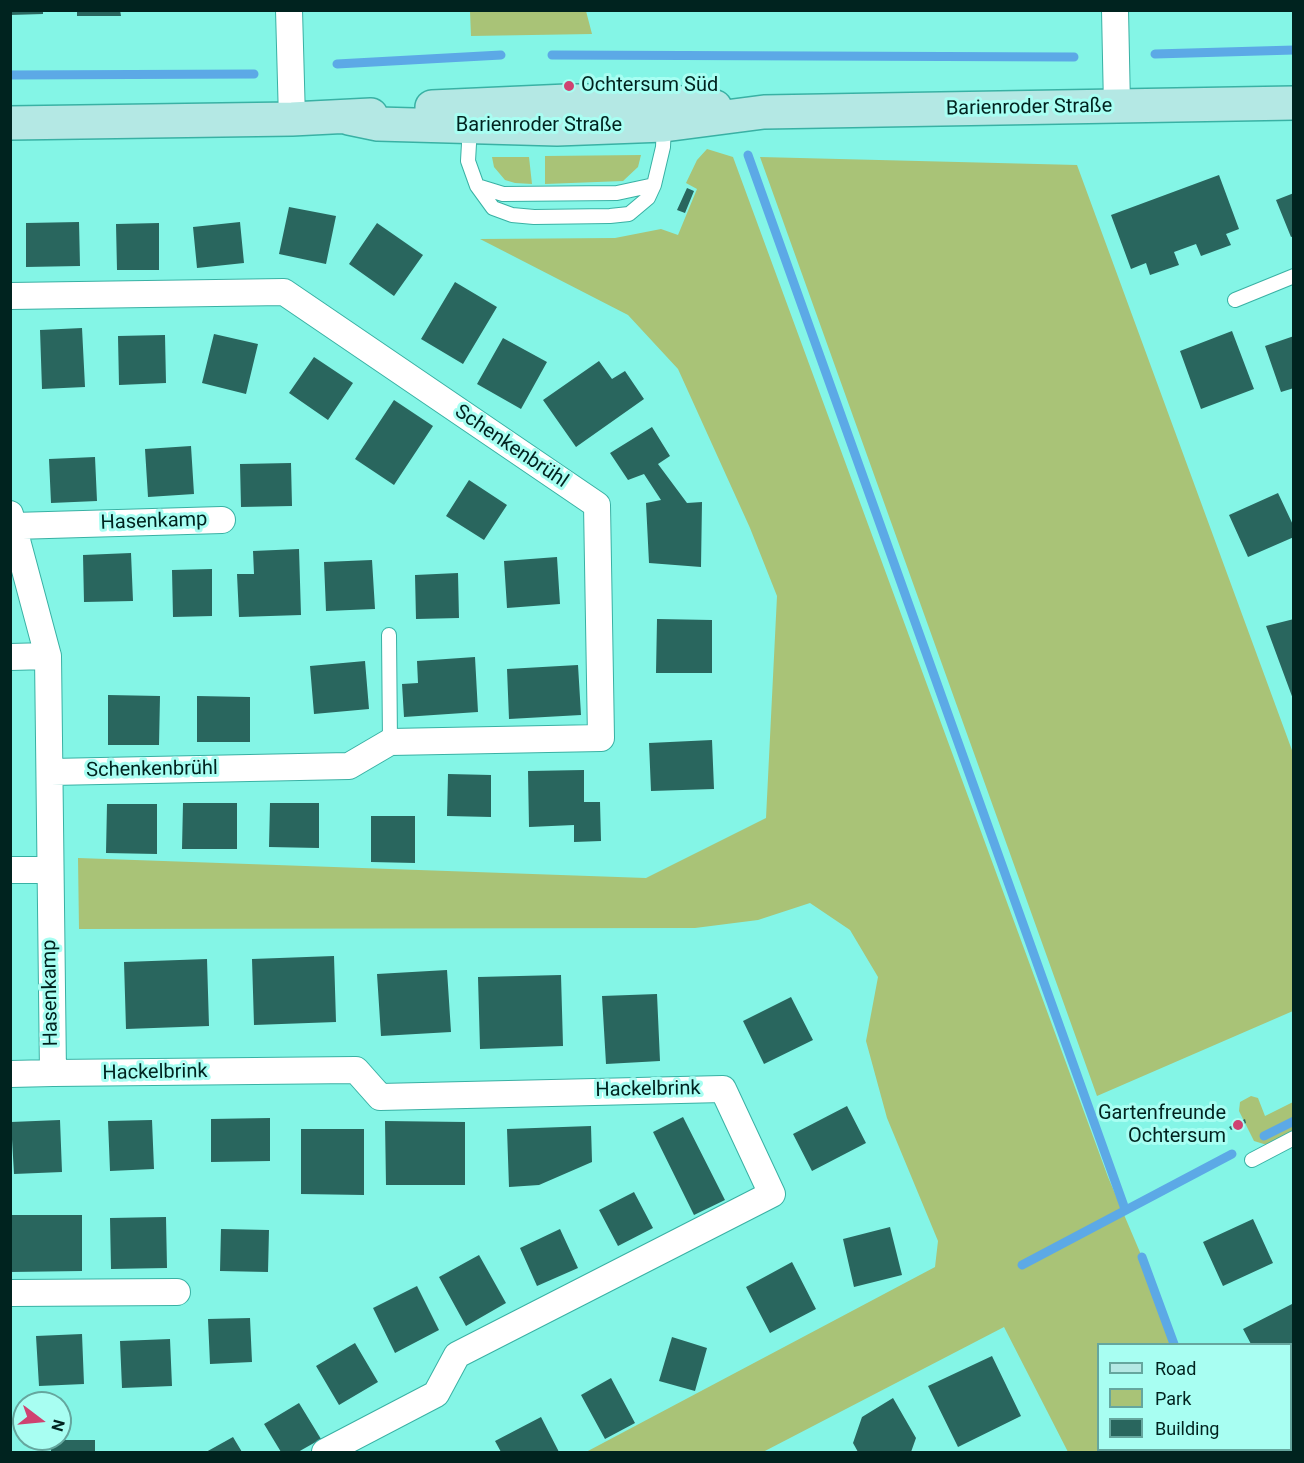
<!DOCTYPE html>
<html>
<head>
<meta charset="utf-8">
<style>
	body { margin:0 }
	#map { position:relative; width:1304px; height:1463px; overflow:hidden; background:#84f5e6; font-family:Roboto,sans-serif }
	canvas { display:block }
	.frame { position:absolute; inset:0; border:12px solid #00231f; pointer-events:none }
	.legend { position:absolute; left:1097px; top:1343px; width:195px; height:108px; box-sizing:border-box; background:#a8fef2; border:2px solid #65a69e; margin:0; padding:8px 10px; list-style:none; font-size:18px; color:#00231f }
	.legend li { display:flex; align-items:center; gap:12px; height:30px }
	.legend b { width:30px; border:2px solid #65a69e }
	.north { position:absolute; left:12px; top:1391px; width:60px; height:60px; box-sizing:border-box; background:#a8fef2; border:2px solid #65a69e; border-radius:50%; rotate:106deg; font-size:16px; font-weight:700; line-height:24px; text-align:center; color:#00231f }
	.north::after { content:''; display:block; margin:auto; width:21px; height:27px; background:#cf4271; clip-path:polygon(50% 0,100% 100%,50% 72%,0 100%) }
</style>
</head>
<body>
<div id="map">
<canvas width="1304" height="1463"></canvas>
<div class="frame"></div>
<ul class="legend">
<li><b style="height:8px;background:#b4e8e4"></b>Road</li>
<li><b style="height:16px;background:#a9c377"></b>Park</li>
<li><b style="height:16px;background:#29665e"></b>Building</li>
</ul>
<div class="north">N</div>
</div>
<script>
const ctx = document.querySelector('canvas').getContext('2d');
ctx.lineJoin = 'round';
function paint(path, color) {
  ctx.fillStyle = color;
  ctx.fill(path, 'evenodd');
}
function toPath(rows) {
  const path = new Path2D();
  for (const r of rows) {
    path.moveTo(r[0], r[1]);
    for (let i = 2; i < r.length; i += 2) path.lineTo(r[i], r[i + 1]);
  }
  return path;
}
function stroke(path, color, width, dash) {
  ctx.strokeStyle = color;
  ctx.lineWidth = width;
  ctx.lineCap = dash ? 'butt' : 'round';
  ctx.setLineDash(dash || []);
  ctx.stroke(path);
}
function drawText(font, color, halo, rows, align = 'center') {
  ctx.font = font + ' Roboto,sans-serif';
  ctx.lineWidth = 6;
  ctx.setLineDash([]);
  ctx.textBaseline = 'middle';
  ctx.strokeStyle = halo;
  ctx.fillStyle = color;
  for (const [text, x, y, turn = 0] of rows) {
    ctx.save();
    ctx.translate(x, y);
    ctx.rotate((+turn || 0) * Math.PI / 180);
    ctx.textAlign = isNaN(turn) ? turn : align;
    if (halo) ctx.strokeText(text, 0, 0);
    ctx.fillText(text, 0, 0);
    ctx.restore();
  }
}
const green = toPath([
	[470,11,586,11,592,34,471,36],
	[707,149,733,157,1108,1177,1142,1257,1174,1344,1098,1344,1098,1450,1212,1450,1213,1452,1068,1452,1004,1327,763,1452,586,1452,935,1267,938,1241,887,1118,866,1041,878,977,850,930,810,903,758,920,695,928,79,929,78,858,646,878,766,818,777,596,750,528,678,369,628,315,480,239,615,238,661,229,678,235,697,189,686,183,697,160],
	[641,155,638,167,623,181,545,184,545,156],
	[492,157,529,157,532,184,515,183,505,180,494,167],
	[760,157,1077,165,1293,753,1293,1011,1097,1096],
	[1251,1096,1258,1098,1265,1116,1293,1102,1293,1130,1267,1145,1254,1141,1239,1111,1240,1102]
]);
const stream = toPath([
	[1155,54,1294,50],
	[552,55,1074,57],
	[337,64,501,55],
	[10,75,254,74],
	[748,155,1125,1209],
	[1264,1136,1294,1121],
	[1142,1257,1174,1344],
	[1022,1265,1232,1154],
	[1212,1450,1213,1452]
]);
const building = toPath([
	[10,10,43,10,43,14,10,15],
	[77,10,120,10,121,16,77,16],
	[1219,175,1239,229,1226,234,1231,245,1201,256,1196,244,1174,252,1179,265,1150,275,1146,263,1131,269,1111,215],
	[687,188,694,191,685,213,677,210],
	[1294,193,1294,236,1291,237,1276,200],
	[289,207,336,216,326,264,279,254],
	[79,222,80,266,26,267,26,223],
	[240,222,244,263,197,268,193,227],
	[159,223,159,270,117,270,116,224],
	[377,223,423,255,394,296,349,264],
	[455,282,497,307,463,364,421,339],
	[82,328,85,387,42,389,40,330],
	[1232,331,1254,389,1201,409,1180,351],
	[214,334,258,344,246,394,202,383],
	[165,335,166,383,119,385,118,336],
	[1294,336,1294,388,1281,392,1265,346],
	[503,338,547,362,521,409,477,384],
	[314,357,353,383,328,420,289,393],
	[599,361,612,379,625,371,644,399,576,447,543,400],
	[394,400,433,426,394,485,355,459],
	[652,427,670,456,658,464,687,503,702,502,701,567,649,563,646,503,661,500,644,474,628,480,610,453],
	[191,446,194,494,148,497,145,449],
	[95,457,97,501,51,503,49,459],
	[291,463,292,506,241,507,240,464],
	[469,480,507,505,484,540,446,516],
	[1278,493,1294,527,1294,537,1248,557,1229,515],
	[299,549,301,615,239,617,237,574,254,574,253,551],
	[131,553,133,601,84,602,83,555],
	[557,557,560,604,507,608,504,561],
	[372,560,375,609,326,611,324,562],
	[212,569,212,616,173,617,172,570],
	[458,573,459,618,416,619,415,575],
	[657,619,712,620,712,673,656,673],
	[1294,619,1294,699,1293,699,1266,626],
	[475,657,478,712,404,717,402,684,418,683,417,661],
	[365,661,369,709,314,714,310,666],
	[578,665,581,715,509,719,507,669],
	[108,695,160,696,159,745,108,745],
	[197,696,250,697,250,742,197,742],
	[712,740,714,789,651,791,649,743],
	[584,770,584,802,600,802,601,841,574,842,574,825,529,827,528,771],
	[448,774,491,775,491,817,447,816],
	[183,803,237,803,237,849,182,849],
	[270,803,319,803,319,848,269,847],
	[107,804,157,804,157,854,106,853],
	[371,816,415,816,415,863,371,862],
	[334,956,336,1022,254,1025,252,959],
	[207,959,209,1026,126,1029,124,962],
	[447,970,451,1032,381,1036,377,974],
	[561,975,563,1046,480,1049,478,977],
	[657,994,660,1061,606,1064,602,996],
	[791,997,813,1040,764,1064,743,1021],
	[847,1106,866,1143,812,1171,793,1134],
	[683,1117,725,1200,694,1215,653,1132],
	[270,1118,270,1161,211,1162,211,1119],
	[1245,1119,1246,1123,1231,1130,1229,1127],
	[60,1120,62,1172,14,1174,11,1122],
	[152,1120,154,1169,110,1171,108,1121],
	[385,1121,465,1122,465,1185,386,1185],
	[591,1126,592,1162,539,1185,509,1187,507,1129],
	[301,1129,364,1129,364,1195,301,1194],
	[634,1192,653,1228,618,1246,599,1210],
	[10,1215,82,1215,82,1271,10,1272],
	[166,1217,167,1268,111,1269,110,1218],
	[1253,1219,1273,1263,1223,1286,1203,1242],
	[890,1227,902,1275,854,1287,843,1239],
	[221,1229,269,1230,268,1272,220,1271],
	[560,1229,578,1268,537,1286,520,1248],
	[479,1255,506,1303,466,1326,439,1277],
	[792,1262,816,1309,770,1333,746,1287],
	[417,1286,439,1330,395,1353,373,1308],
	[1294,1303,1294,1354,1290,1355,1290,1344,1251,1344,1243,1329],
	[250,1318,252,1362,210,1364,208,1319],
	[82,1334,84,1384,39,1386,36,1336],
	[672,1337,707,1348,695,1391,659,1381],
	[170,1339,172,1386,122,1388,120,1341],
	[355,1343,378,1382,339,1405,316,1366],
	[992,1356,1021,1416,958,1447,928,1386],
	[611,1378,635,1423,605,1439,581,1395],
	[1294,1386,1294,1414,1290,1408,1290,1388],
	[893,1398,916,1438,911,1452,858,1452,853,1443,862,1417],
	[299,1403,321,1439,298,1452,281,1452,264,1424],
	[541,1417,559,1452,501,1452,495,1441],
	[233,1437,242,1452,206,1452],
	[51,1440,95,1440,95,1452,51,1452]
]);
const service = toPath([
	[470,126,468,161,477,186,493,208,512,215,534,217,610,216,629,214,648,198,654,185,663,147,664,124],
	[477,186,503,194,617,193,654,185],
	[1235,300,1294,276],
	[389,635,390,742],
	[1252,1160,1294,1138]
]);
const minor = toPath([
	[289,10,292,119],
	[1115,10,1117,106],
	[10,296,284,292,597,505,601,738,390,742,349,766,51,772],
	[10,514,48,656,53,1073,10,1074],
	[14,526,222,520],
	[10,657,48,656],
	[10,870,49,870],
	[53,1073,356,1070,380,1097,723,1089,772,1194,457,1355,436,1394,325,1452],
	[10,1293,177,1292]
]);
const secondary = toPath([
	[432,107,567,101,663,101,715,107],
	[349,118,378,124,557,129,664,125,764,112,1294,103],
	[10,123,292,119,371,115]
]);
const markers = [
	[569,86,6,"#cf4271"],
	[1238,1125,6,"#cf4271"]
];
const poiNames = [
	["Ochtersum Süd",581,86],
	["Gartenfreunde",1226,1114,"right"],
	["Ochtersum",1226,1137,"right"]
];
const streetNames = [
	["Barienroder Straße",1029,108,-1],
	["Barienroder Straße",539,126],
	["Schenkenbrühl",511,447,34],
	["Hasenkamp",154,522,-2],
	["Schenkenbrühl",152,770,-1],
	["Hasenkamp",51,993,-91],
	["Hackelbrink",155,1073,-1],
	["Hackelbrink",648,1090,-1]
];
paint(green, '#a9c377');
stroke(stream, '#5ca9e6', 9);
paint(building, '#29665e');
stroke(service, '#39b1a4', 16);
stroke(minor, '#39b1a4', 28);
stroke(secondary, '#39b1a4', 36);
stroke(service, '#fff', 14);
stroke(minor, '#fff', 26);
stroke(secondary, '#b4e8e4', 33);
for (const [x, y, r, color] of markers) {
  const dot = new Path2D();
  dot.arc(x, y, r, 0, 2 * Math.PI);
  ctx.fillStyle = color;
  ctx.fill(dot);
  stroke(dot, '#a8fef2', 2);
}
drawText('20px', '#00231f', '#a8fef2', poiNames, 'left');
drawText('20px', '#00231f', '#a8fef2', streetNames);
</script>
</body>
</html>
